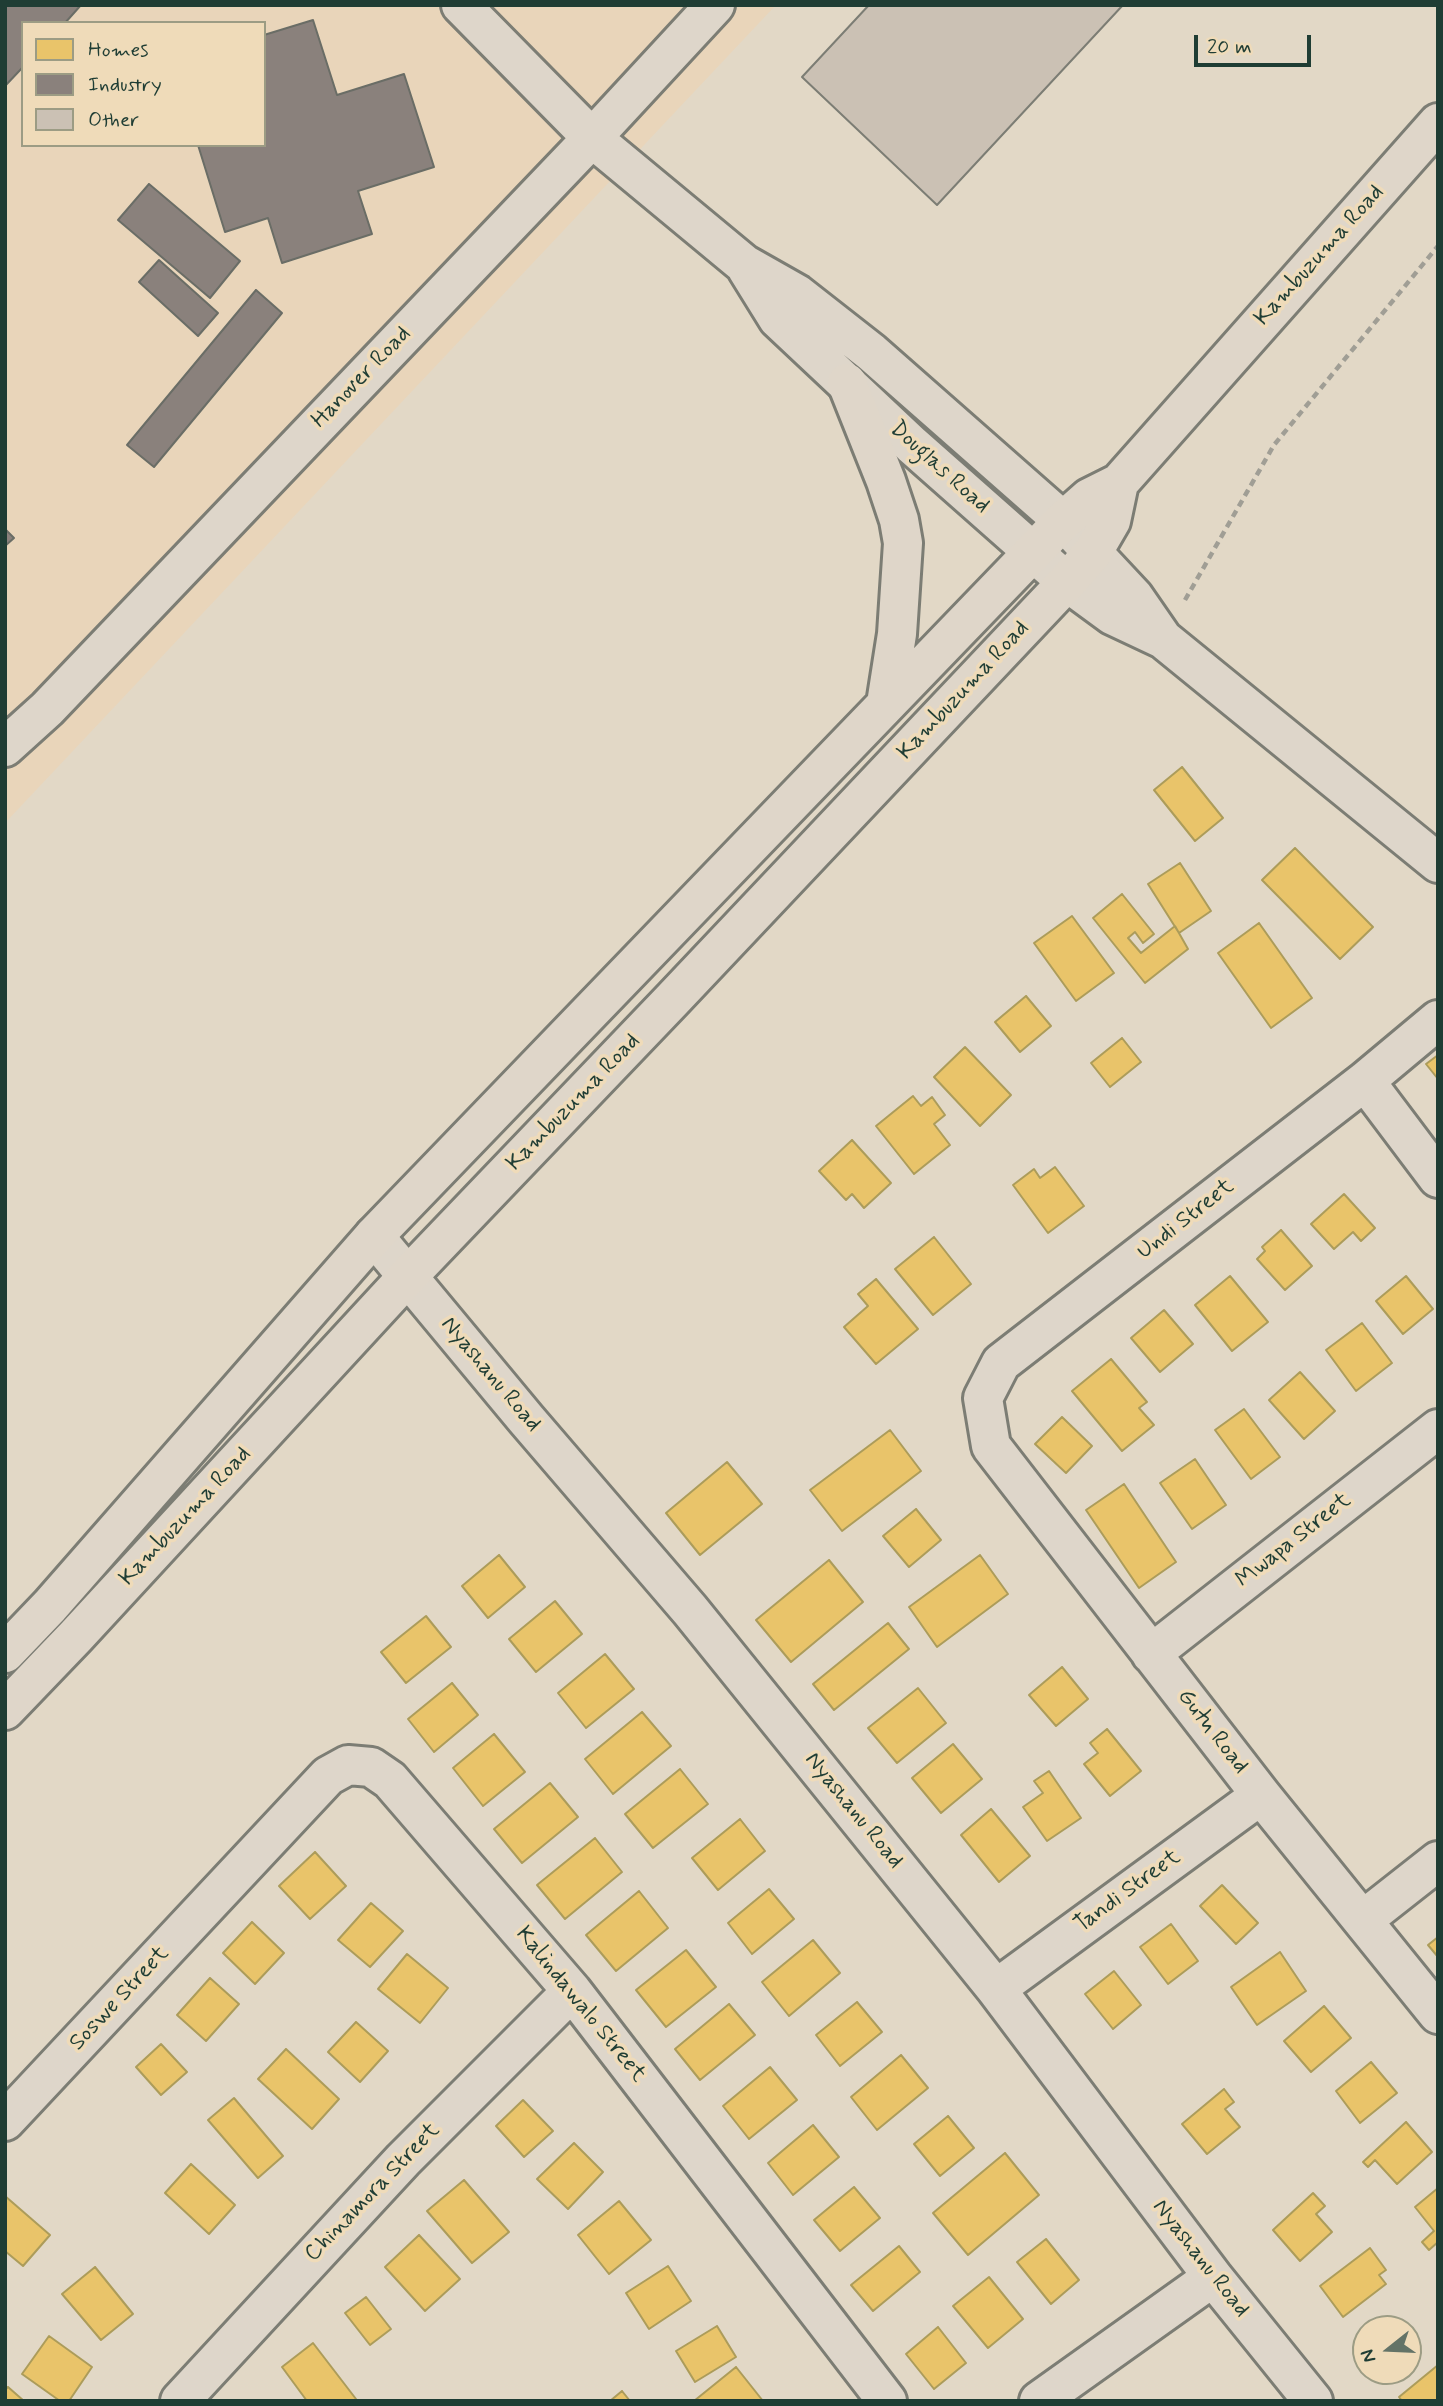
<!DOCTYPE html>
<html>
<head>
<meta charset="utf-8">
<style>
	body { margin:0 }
	#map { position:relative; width:1443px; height:2406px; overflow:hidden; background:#e2d8c6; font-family:Mynerve,sans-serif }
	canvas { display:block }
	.frame { position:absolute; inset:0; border:7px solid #1f3d34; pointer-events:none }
	.legend { position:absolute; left:21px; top:21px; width:245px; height:126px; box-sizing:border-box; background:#efdbb9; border:2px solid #9c9c84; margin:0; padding:9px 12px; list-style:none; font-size:21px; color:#1f3d34 }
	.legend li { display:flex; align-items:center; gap:14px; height:35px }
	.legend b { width:35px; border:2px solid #9c9c84 }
	.north { position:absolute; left:1352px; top:2315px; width:70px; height:70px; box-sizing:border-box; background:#efdbb9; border:2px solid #9c9c84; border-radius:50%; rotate:252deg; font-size:19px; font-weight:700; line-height:28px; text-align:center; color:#1f3d34 }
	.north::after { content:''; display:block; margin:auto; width:24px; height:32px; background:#637367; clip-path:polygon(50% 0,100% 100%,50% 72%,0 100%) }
	.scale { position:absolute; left:1194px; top:35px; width:117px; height:32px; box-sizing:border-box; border:4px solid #1f3d34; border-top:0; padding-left:9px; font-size:21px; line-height:24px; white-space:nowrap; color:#1f3d34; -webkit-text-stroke:5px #efdbb9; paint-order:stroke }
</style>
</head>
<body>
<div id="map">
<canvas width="1443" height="2406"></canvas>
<div class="frame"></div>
<ul class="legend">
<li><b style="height:19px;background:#e9c46a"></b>Homes</li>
<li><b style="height:19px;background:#8a817c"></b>Industry</li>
<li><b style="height:19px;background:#cbc1b4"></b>Other</li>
</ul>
<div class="north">N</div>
<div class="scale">20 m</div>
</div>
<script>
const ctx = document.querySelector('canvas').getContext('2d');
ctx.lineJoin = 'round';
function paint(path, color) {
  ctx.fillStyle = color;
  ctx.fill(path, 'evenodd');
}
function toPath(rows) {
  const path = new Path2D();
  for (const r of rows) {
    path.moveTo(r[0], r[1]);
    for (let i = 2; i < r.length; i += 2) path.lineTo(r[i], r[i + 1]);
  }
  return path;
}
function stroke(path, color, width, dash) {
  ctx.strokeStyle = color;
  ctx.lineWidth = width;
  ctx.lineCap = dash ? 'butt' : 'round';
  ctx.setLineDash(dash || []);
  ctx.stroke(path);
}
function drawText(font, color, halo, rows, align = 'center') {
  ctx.font = font + ' Mynerve,sans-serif';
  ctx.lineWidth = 7;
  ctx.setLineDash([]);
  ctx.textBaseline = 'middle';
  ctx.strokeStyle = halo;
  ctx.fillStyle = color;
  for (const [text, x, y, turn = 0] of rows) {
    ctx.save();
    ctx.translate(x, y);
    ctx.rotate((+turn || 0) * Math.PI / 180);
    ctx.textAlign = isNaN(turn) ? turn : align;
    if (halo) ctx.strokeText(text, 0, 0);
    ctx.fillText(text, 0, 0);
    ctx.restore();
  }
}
const built = toPath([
	[5,5,776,5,5,823],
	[23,23,264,23,264,145,23,145]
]);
const homes = toPath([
	[1182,767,1223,818,1195,841,1154,790,1182,767],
	[1295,848,1373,927,1340,959,1262,880,1295,848],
	[1180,863,1211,911,1179,933,1148,884,1180,863],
	[1122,894,1154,934,1143,943,1135,932,1128,938,1141,953,1175,926,1188,949,1145,983,1093,918,1122,894],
	[1072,916,1114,973,1076,1001,1034,943,1072,916],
	[1259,923,1312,998,1271,1028,1218,953,1259,923],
	[1026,996,1051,1026,1020,1052,995,1022,1026,996],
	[1122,1038,1141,1062,1110,1087,1091,1063,1122,1038],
	[965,1047,1011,1095,980,1126,934,1077,965,1047],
	[1438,1055,1438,1079,1426,1064,1438,1055],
	[913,1096,921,1106,932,1097,945,1115,934,1124,950,1145,914,1174,876,1126,913,1096],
	[852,1140,891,1183,864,1208,852,1194,846,1200,819,1171,852,1140],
	[1055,1167,1084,1206,1048,1233,1013,1185,1034,1169,1040,1178,1055,1167],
	[1344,1194,1375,1228,1361,1241,1353,1232,1334,1249,1311,1224,1344,1194],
	[1281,1230,1312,1266,1285,1290,1257,1259,1265,1251,1262,1247,1281,1230],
	[934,1237,971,1284,933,1315,895,1269,934,1237],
	[1230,1276,1268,1322,1232,1351,1195,1305,1230,1276],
	[1406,1276,1433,1309,1403,1334,1376,1301,1406,1276],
	[876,1279,918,1329,876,1364,844,1327,868,1306,858,1294,876,1279],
	[1164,1310,1193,1344,1160,1372,1131,1338,1164,1310],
	[1362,1323,1392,1363,1356,1391,1326,1350,1362,1323],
	[1111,1359,1147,1402,1139,1408,1154,1425,1122,1451,1072,1391,1111,1359],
	[1300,1372,1335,1411,1304,1439,1269,1400,1300,1372],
	[1244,1409,1280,1457,1251,1479,1215,1430,1244,1409],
	[1062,1417,1092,1446,1066,1473,1035,1444,1062,1417],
	[890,1430,921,1471,842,1531,810,1490,890,1430],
	[1195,1459,1226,1505,1192,1529,1160,1483,1195,1459],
	[727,1462,762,1504,700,1555,666,1513,727,1462],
	[1124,1484,1176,1562,1139,1588,1086,1510,1124,1484],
	[916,1509,941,1540,909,1567,883,1536,916,1509],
	[499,1555,525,1587,488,1618,462,1586,499,1555],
	[980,1555,1008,1594,937,1647,909,1607,980,1555],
	[829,1560,863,1602,791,1662,756,1620,829,1560],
	[555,1601,582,1634,536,1672,509,1639,555,1601],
	[426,1616,451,1647,406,1683,381,1652,426,1616],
	[888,1623,909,1649,834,1710,813,1684,888,1623],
	[605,1654,634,1689,586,1728,558,1693,605,1654],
	[1062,1667,1088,1699,1056,1726,1029,1695,1062,1667],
	[452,1683,478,1715,434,1752,408,1719,452,1683],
	[918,1688,946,1723,897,1763,868,1728,918,1688],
	[642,1712,671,1746,613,1794,585,1759,642,1712],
	[1107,1729,1141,1771,1110,1796,1084,1764,1098,1753,1090,1743,1107,1729],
	[494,1734,525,1772,483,1806,453,1768,494,1734],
	[953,1744,982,1779,941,1813,912,1778,953,1744],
	[680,1769,708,1804,653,1848,625,1814,680,1769],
	[1049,1771,1081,1818,1047,1841,1023,1807,1043,1793,1034,1781,1049,1771],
	[550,1783,578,1817,522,1863,494,1829,550,1783],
	[991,1809,1030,1856,999,1882,961,1835,991,1809],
	[740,1819,765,1851,718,1890,692,1858,740,1819],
	[595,1838,622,1872,565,1919,537,1885,595,1838],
	[315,1852,346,1886,310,1919,279,1886,315,1852],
	[1222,1885,1258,1923,1236,1944,1200,1906,1222,1885],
	[769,1889,794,1919,752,1954,728,1923,769,1889],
	[639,1891,668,1928,616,1971,586,1935,639,1891],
	[371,1903,403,1931,370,1967,338,1940,371,1903],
	[252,1922,284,1953,255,1984,223,1953,252,1922],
	[1171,1924,1198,1961,1168,1984,1140,1947,1171,1924],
	[1438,1937,1438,1957,1428,1945,1438,1937],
	[813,1940,840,1973,789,2016,762,1982,813,1940],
	[686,1950,716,1987,666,2027,636,1990,686,1950],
	[1280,1952,1306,1991,1257,2025,1231,1987,1280,1952],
	[407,1954,448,1988,420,2023,378,1989,407,1954],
	[1114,1971,1141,2005,1113,2029,1085,1994,1114,1971],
	[210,1978,239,2004,206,2041,177,2015,210,1978],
	[857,2002,882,2032,840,2066,816,2035,857,2002],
	[729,2004,755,2035,700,2080,675,2049,729,2004],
	[1324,2006,1351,2038,1311,2072,1284,2041,1324,2006],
	[356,2022,388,2051,360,2082,328,2052,356,2022],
	[161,2044,187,2072,161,2095,136,2067,161,2044],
	[286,2049,339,2099,312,2129,258,2079,286,2049],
	[901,2055,928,2088,877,2130,851,2097,901,2055],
	[1371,2062,1397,2093,1360,2123,1336,2091,1371,2062],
	[770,2067,797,2100,749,2139,723,2106,770,2067],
	[1224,2089,1234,2102,1225,2109,1240,2127,1207,2154,1182,2124,1224,2089],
	[234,2098,283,2156,258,2178,208,2120,234,2098],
	[523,2100,553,2131,524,2157,496,2126,523,2100],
	[948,2116,974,2148,940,2176,914,2144,948,2116],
	[1406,2122,1432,2152,1397,2184,1375,2160,1368,2167,1363,2162,1406,2122],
	[813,2125,839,2157,793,2195,768,2163,813,2125],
	[574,2143,603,2172,568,2209,537,2179,574,2143],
	[1005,2153,1039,2195,968,2255,933,2213,1005,2153],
	[191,2164,235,2205,209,2234,165,2193,191,2164],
	[464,2180,509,2232,472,2263,427,2211,464,2180],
	[854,2187,880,2218,840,2251,814,2220,854,2187],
	[1438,2188,1438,2242,1429,2250,1422,2242,1434,2231,1415,2207,1438,2188],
	[1313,2193,1325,2206,1316,2214,1332,2232,1300,2261,1273,2230,1313,2193],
	[5,2196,50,2235,23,2266,5,2251,5,2196],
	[619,2201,651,2240,609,2274,578,2235,619,2201],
	[419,2235,460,2279,425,2311,385,2267,419,2235],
	[1046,2239,1079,2280,1051,2304,1017,2262,1046,2239],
	[899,2246,920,2272,873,2311,851,2285,899,2246],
	[1370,2248,1386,2270,1379,2275,1386,2284,1343,2317,1320,2286,1370,2248],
	[668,2266,691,2301,649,2329,626,2293,668,2266],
	[95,2267,133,2314,101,2340,62,2294,95,2267],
	[989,2277,1023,2319,988,2348,953,2306,989,2277],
	[366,2297,391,2329,370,2345,345,2313,366,2297],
	[717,2326,736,2357,695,2382,676,2351,717,2326],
	[938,2327,966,2363,934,2389,906,2354,938,2327],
	[49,2336,92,2367,69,2401,60,2401,22,2374,49,2336],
	[313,2343,356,2399,353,2401,307,2401,282,2367,313,2343],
	[1438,2365,1438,2401,1402,2401,1399,2397,1438,2365],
	[736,2367,763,2401,694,2401,736,2367],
	[8,2387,24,2401,5,2401,5,2390,8,2387],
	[622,2391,630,2401,610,2401,622,2391]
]);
const industry = toPath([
	[5,5,81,5,65,23,23,23,23,67,5,86,5,5],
	[313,20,337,95,404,74,434,167,358,191,372,234,282,263,268,218,225,232,198,145,264,145,264,35,313,20],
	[149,184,240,261,210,298,118,220,149,184],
	[159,260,218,313,198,336,139,282,159,260],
	[256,290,282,313,154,467,127,445,256,290],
	[5,529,14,538,5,546,5,529]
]);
const building = toPath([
	[869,5,1123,5,937,205,802,77,869,5]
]);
const path = toPath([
	[1185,600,1274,445,1438,246]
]);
const minor = toPath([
	[461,5,592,138,744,264,797,294,871,352,1063,521,1134,597,1163,639],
	[747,269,778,319,912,445,1067,582,1112,615,1163,639,1438,863],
	[5,747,47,709,592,138,715,5],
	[1438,1020,1365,1081,1001,1363,983,1398,991,1446,1261,1795,1438,2014],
	[1365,1081,1438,1178],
	[374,1236,526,1419,690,1610,996,1989,1213,2277,1313,2401],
	[1151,1654,1438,1429],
	[1363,1920,1438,1861],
	[996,1989,1261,1795],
	[5,2121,328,1776,348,1765,371,1767,390,1780,572,1991,887,2401],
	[180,2401,403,2160,572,1991],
	[1039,2401,1213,2277]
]);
const major = toPath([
	[847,383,886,481,899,520,903,543,897,634,886,704],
	[5,1653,50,1606,374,1236,1063,521,1089,498,1119,483,1438,123],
	[5,1710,76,1636,408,1276,673,999,1067,582,1093,552,1111,521,1119,483]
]);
const streetNames = [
	["Kambuzuma Road",1320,256,-48],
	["Hanover Road",362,378,-46],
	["Douglas Road",939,468,42],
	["Kambuzuma Road",964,691,-47],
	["Kambuzuma Road",574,1103,-46],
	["Undi Street",1186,1220,-38],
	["Nyashanu Road",490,1375,50],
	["Kambuzuma Road",186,1517,-47],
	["Mwapa Street",1294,1541,-38],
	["Gutu Road",1212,1732,52],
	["Nyashanu Road",853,1811,51],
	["Tandi Street",1128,1892,-36],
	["Soswe Street",120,1999,-47],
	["Kalindawalo Street",580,2005,51],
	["Chinamora Street",373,2193,-46],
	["Nyashanu Road",1200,2259,52]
];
paint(built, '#e9d5ba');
paint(homes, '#e9c46a');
stroke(homes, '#ac9c5a', 2);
paint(industry, '#8a817c');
stroke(industry, '#6a6d66', 2);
paint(building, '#cbc1b4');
stroke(building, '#7c7d74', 2);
stroke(minor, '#7c7d74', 44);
stroke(major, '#7c7d74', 44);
stroke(path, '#a09e95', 4.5, [7, 5]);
stroke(minor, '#ded6ca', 38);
stroke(major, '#dfd6c9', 38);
drawText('23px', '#1f3d34', '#efdbb9', streetNames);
</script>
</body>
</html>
